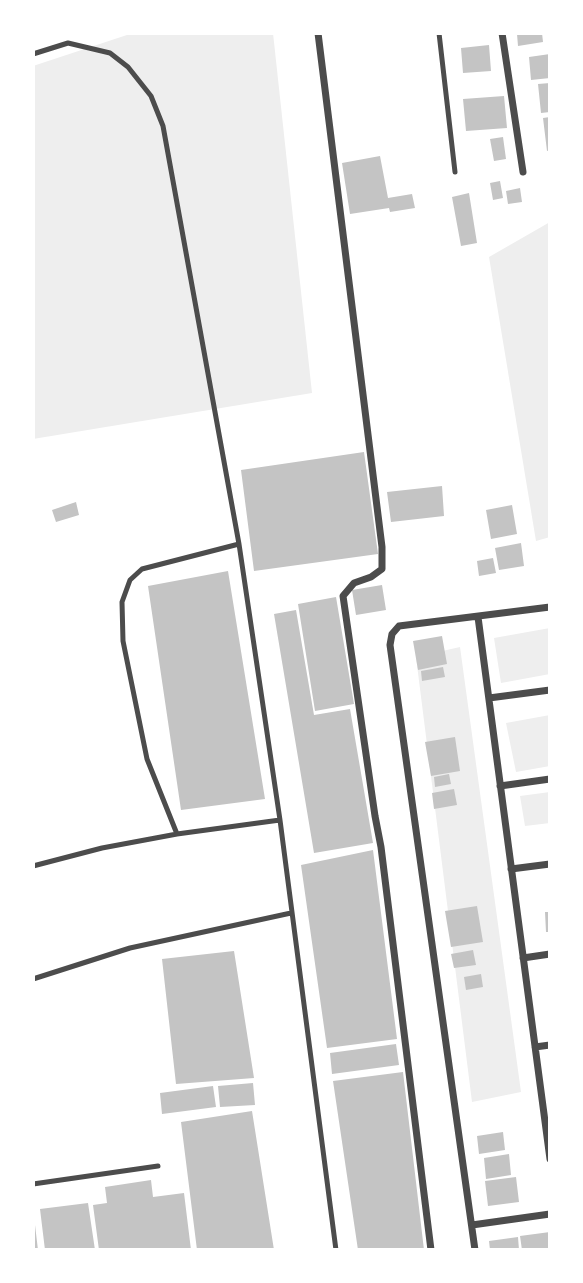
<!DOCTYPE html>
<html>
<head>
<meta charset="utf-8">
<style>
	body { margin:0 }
	#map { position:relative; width:583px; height:1283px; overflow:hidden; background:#fff; font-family:Quicksand,sans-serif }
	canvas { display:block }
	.frame { position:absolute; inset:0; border:35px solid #fff; pointer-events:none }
</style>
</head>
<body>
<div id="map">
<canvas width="583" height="1283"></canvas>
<div class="frame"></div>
</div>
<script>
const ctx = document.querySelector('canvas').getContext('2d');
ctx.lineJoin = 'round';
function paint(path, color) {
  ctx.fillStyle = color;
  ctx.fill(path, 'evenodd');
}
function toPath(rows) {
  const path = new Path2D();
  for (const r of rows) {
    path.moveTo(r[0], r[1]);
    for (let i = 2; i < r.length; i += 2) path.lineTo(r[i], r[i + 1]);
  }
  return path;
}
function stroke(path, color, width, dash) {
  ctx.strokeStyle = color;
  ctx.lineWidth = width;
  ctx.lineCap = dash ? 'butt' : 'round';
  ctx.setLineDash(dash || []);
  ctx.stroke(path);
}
const green = toPath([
	[133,33,273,33,312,393,33,439,33,66],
	[550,222,550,537,536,541,489,257],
	[550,628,550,674,501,683,494,638],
	[460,647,521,1092,472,1102,416,657],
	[550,715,550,766,516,772,506,723],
	[550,792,550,823,525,826,520,796]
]);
const building = toPath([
	[542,33,543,42,518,46,517,34],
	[489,45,491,71,463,73,461,48],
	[550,54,550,78,531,80,529,57],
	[550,83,550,112,541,113,538,84],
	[504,96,507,128,466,131,463,99],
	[550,117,550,150,547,151,543,118],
	[503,137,506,159,494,161,490,139],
	[380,156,388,198,412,194,415,208,390,212,389,208,350,214,342,163],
	[500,181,503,198,493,200,490,183],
	[520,188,522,202,508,204,506,191],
	[469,193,477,243,461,246,452,197],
	[364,452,378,554,254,571,241,470],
	[442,486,444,516,391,522,387,492],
	[76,502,79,515,56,522,52,510],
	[512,505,517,534,491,539,486,510],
	[521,543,524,566,499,570,495,548],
	[493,558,496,573,479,576,477,561],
	[228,571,265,799,181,810,148,586],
	[382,585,386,610,356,615,352,590],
	[336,597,354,704,315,711,298,604],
	[296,610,314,715,350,709,373,843,314,853,274,614],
	[442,636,447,664,418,670,413,641],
	[443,667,445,677,422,681,421,671],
	[455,737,460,771,431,776,425,742],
	[449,774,451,784,435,787,434,777],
	[454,789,457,805,434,809,432,793],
	[373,850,397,1039,327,1048,301,865],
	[477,906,483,942,451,947,445,911],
	[545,912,550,912,550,932,546,932],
	[473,950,476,965,454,968,451,954],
	[234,951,254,1078,176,1084,162,959],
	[481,974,483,987,466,990,464,977],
	[396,1044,399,1065,332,1074,330,1053],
	[403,1072,424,1250,358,1250,333,1081],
	[253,1083,255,1105,220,1107,218,1086],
	[213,1086,216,1107,162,1114,160,1093],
	[252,1111,274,1250,197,1250,181,1122],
	[503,1132,505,1150,479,1154,477,1136],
	[509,1154,511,1175,486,1179,484,1158],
	[516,1177,519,1202,488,1206,485,1181],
	[151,1180,153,1197,184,1193,191,1250,99,1250,93,1205,107,1203,105,1187],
	[88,1203,95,1250,45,1250,40,1209],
	[33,1225,35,1225,38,1250,33,1250],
	[550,1232,550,1250,522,1250,520,1236],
	[518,1237,519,1250,490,1250,489,1241]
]);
const service = toPath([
	[439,33,455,172],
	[33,54,68,43,110,53,128,67,151,96,163,126,239,544],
	[177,834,147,759,123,641,122,602,130,580,142,569,239,544,280,820,336,1250],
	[33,866,102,848,177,834,280,820],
	[33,979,130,948,291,913],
	[33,1184,158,1166]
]);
const minor = toPath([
	[318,33,382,547,382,569,371,577,354,583,343,596,375,816,381,847,431,1250],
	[502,33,523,172],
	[478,617,550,1159],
	[489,698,550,690],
	[500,786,550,779],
	[511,869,550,864],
	[523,958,550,954],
	[535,1047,550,1045],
	[472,1225,550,1214],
	[475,1250,390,645,392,634,399,626,550,607]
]);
paint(green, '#eee');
paint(building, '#c4c4c4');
stroke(service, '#4c4c4c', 5);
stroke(minor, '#4c4c4c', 7);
</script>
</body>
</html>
